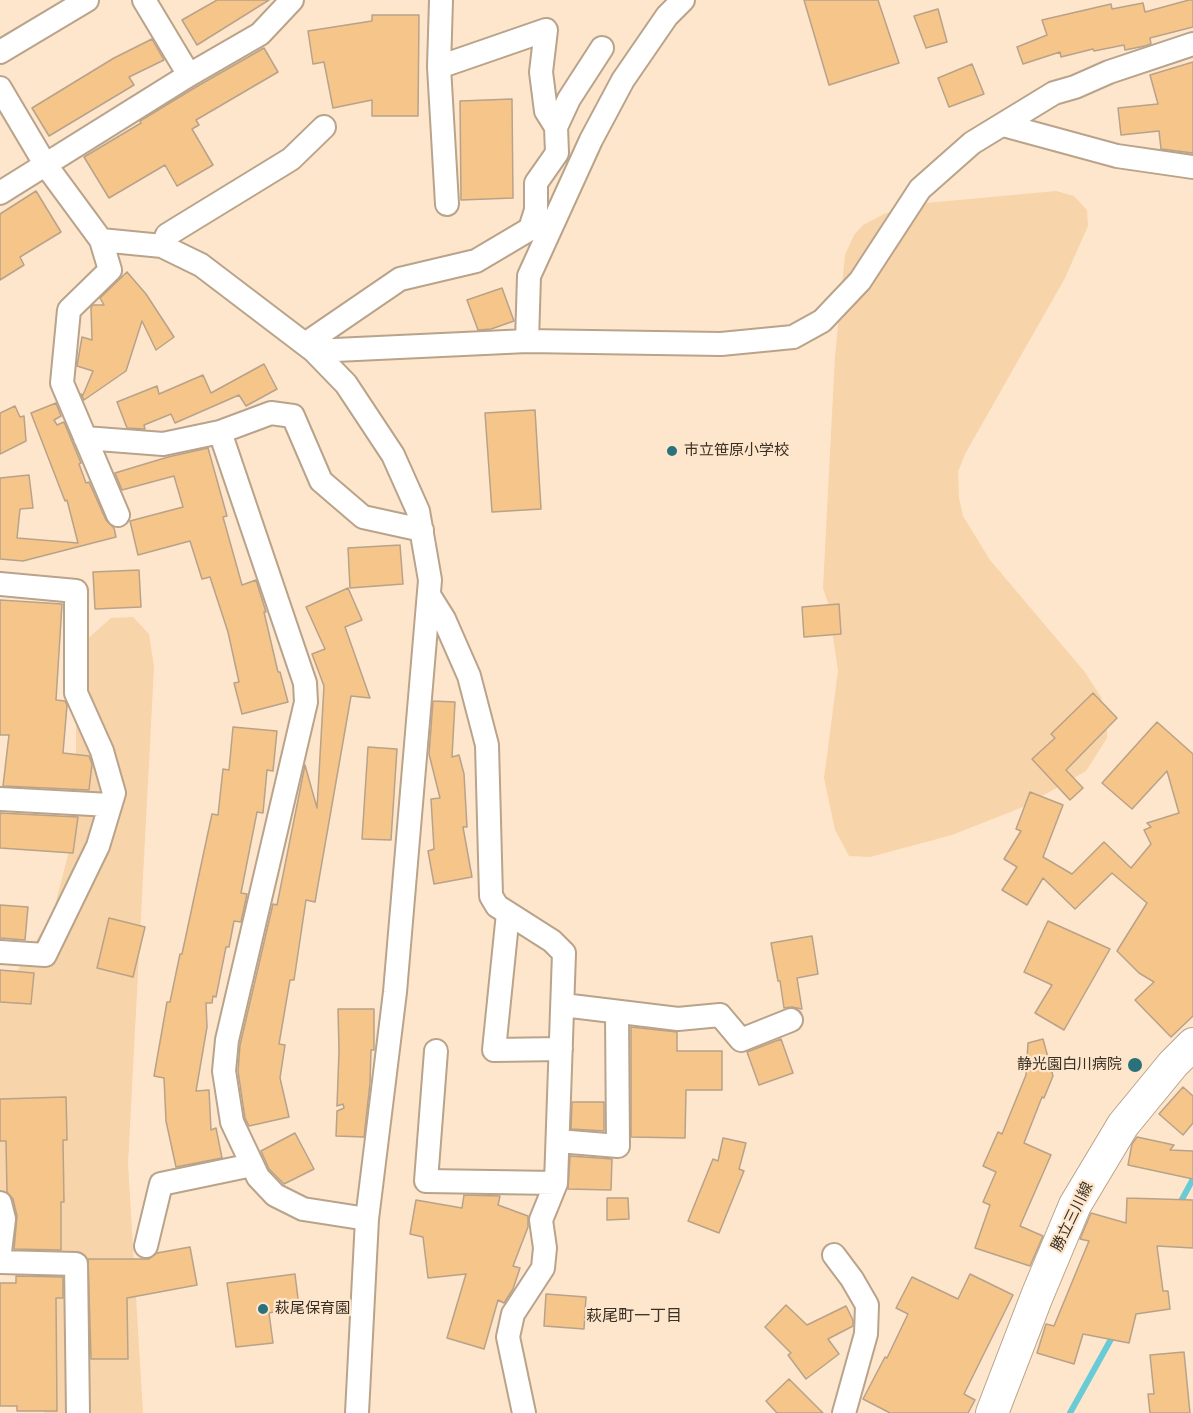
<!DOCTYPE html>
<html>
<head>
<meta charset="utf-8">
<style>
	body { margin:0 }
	canvas { display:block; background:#fde6cb }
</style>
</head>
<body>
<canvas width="1193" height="1413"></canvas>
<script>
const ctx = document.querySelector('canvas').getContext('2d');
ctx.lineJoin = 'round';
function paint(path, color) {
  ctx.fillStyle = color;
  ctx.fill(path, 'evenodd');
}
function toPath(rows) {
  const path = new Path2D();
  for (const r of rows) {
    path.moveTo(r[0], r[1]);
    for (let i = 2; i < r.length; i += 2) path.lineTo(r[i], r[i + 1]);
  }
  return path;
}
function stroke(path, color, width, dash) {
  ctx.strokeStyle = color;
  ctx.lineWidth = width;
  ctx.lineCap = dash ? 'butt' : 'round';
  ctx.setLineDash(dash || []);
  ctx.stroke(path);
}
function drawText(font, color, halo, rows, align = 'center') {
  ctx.font = font + ' Poppins,"Noto Sans JP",sans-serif';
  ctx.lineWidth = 4.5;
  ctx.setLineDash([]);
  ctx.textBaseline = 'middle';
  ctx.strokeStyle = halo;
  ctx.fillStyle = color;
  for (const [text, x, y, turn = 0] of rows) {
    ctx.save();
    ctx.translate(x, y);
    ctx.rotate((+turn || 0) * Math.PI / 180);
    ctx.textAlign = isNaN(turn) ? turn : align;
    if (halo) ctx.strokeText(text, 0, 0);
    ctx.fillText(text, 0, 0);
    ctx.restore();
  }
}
const green = toPath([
	[1056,191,1074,196,1087,210,1088,226,1065,278,965,454,958,472,959,498,963,516,990,560,1084,671,1101,697,1107,722,1107,738,1086,771,1023,807,952,835,870,857,849,856,835,830,824,778,838,671,828,603,823,588,835,356,845,255,854,235,863,225,884,214,915,204],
	[133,617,149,634,154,667,128,1164,143,1413,44,1413,48,1337,46,1278,19,1222,0,1206,0,999,53,913,69,851,76,784,76,676,85,641,111,618]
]);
const stream = toPath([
	[1179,1205,1193,1179],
	[1070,1413,1115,1332]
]);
const building = toPath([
	[217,0,269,0,197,45,182,20,217,0],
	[804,0,878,0,899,63,829,85,804,0],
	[1189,0,1193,0,1193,27,1150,38,1151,44,1145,46,1125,50,1124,45,1094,51,1093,49,1061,57,1060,52,1023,64,1017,47,1047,35,1042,20,1111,4,1112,9,1143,3,1145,12,1189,0],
	[938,9,947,42,926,48,914,16,938,9],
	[372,15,419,15,418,116,372,116,372,100,333,108,324,62,313,64,308,31,372,21,372,15],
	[152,39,164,60,129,77,134,85,49,136,32,108,114,58,152,39],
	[264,48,278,72,196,120,199,125,192,129,213,165,177,186,165,165,109,198,84,157,141,123,140,121,196,87,264,48],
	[1193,62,1193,153,1161,149,1159,131,1121,135,1118,108,1158,104,1150,75,1193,62],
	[972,64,984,94,949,107,938,78,972,64],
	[512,99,513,198,461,200,460,101,512,99],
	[36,191,61,232,20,257,24,265,0,280,0,214,36,191],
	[127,272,146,294,174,337,156,350,142,321,126,371,84,400,81,394,83,395,93,371,77,366,82,337,92,340,91,307,93,305,104,305,100,298,127,272],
	[502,288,514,321,491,329,478,330,467,300,502,288],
	[264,364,277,389,246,406,239,395,175,423,171,414,144,425,145,429,127,428,117,402,157,386,159,394,203,375,211,393,264,364],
	[56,403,61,416,54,420,57,425,64,422,81,463,79,464,86,483,89,482,106,520,114,528,116,537,23,561,0,559,0,478,29,475,33,508,20,509,17,538,78,543,67,500,65,501,31,413,56,403],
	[15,406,20,417,24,416,26,441,0,454,0,413,15,406],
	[535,410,541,509,492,512,485,413,535,410],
	[208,448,227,516,223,517,242,585,256,580,266,612,264,612,278,672,280,672,288,702,242,714,234,683,239,682,228,632,210,577,202,579,190,541,138,555,130,521,183,507,174,476,122,490,115,473,168,457,208,448],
	[400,545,403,584,350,588,348,548,400,545],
	[139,570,141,607,95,609,93,572,139,570],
	[348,588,362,620,345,627,370,698,351,696,315,902,306,900,294,980,290,980,279,1044,285,1045,280,1078,289,1117,249,1126,245,1118,238,1071,240,1045,273,904,277,905,305,765,317,808,324,686,312,654,325,649,306,607,348,588],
	[0,600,62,604,56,700,65,701,67,705,63,753,89,756,92,764,89,790,3,786,9,735,0,735,0,600],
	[839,604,841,634,804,637,802,607,839,604],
	[1093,693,1117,718,1066,770,1083,788,1070,800,1032,759,1055,738,1051,734,1093,693],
	[433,701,455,702,452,757,459,755,464,774,467,827,463,827,472,877,434,884,428,851,434,849,431,799,440,798,429,754,433,701],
	[1157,722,1193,754,1193,1016,1171,1037,1135,1000,1154,982,1139,973,1117,951,1147,903,1112,873,1075,909,1043,878,1027,905,1002,890,1017,867,1004,859,1021,831,1016,829,1030,792,1063,805,1043,857,1072,874,1104,842,1131,868,1151,844,1144,830,1151,827,1147,823,1179,813,1167,771,1132,809,1102,783,1157,722],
	[233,727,277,731,273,771,267,770,263,813,257,812,241,893,247,894,241,922,234,921,229,947,226,947,216,997,213,996,212,1003,206,1003,207,1027,196,1091,209,1090,211,1130,216,1128,222,1158,176,1167,166,1121,164,1078,154,1076,167,1002,170,1002,180,954,182,954,212,814,218,815,223,769,229,770,233,727],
	[368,747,397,749,391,840,362,839,368,747],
	[0,813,78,817,73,853,0,848,0,813],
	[0,905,28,907,25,940,0,938,0,905],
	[109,918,145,927,133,977,97,968,109,918],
	[1048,921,1110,949,1064,1030,1035,1013,1052,985,1024,972,1048,921],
	[812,936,818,974,797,978,802,1009,792,1007,784,1008,780,981,778,981,771,943,812,936],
	[0,970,34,973,31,1004,0,1002,0,970],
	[338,1009,374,1009,374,1050,371,1050,370,1083,364,1137,336,1136,337,1111,344,1108,343,1104,337,1106,339,1051,338,1009],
	[631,1027,677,1032,677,1051,722,1051,722,1090,686,1090,685,1138,631,1137,631,1027],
	[781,1039,793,1073,759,1085,747,1052,781,1039],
	[1043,1039,1053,1076,1044,1098,1042,1097,1024,1143,1051,1155,1020,1226,1043,1236,1030,1266,975,1248,990,1205,983,1202,996,1172,983,1166,998,1132,1002,1134,1026,1075,1028,1043,1043,1039],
	[1183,1087,1193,1096,1193,1123,1183,1135,1159,1114,1183,1087],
	[66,1097,67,1140,63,1140,64,1202,61,1202,61,1250,14,1249,17,1216,13,1199,7,1192,6,1141,0,1141,0,1099,66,1097],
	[572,1102,604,1102,604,1131,571,1129,572,1102],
	[295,1133,314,1169,284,1184,269,1169,261,1151,295,1133],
	[1137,1137,1174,1145,1170,1150,1193,1151,1193,1179,1128,1165,1132,1144,1137,1137],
	[723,1138,746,1143,739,1169,744,1171,719,1233,688,1221,713,1159,718,1161,723,1138],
	[570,1156,612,1159,611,1190,568,1189,570,1156],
	[464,1195,500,1196,498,1205,528,1216,528,1227,513,1266,520,1268,513,1289,504,1303,498,1300,484,1349,447,1338,466,1274,428,1278,423,1237,410,1234,416,1200,462,1208,464,1195],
	[607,1198,628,1198,629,1219,607,1220,607,1198],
	[1127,1198,1193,1200,1193,1248,1157,1246,1163,1291,1168,1291,1170,1309,1136,1314,1129,1343,1083,1334,1074,1364,1037,1353,1046,1324,1054,1326,1089,1241,1080,1239,1091,1213,1126,1223,1127,1198],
	[190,1247,197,1285,127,1298,128,1359,91,1359,88,1259,149,1259,157,1253,190,1247],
	[295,1274,299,1307,269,1313,273,1343,236,1347,227,1283,295,1274],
	[970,1274,1013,1295,964,1394,975,1400,968,1413,890,1413,863,1399,885,1357,887,1358,908,1314,896,1308,912,1277,958,1299,970,1274],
	[16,1276,63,1277,63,1298,56,1298,57,1411,17,1411,17,1406,0,1406,0,1283,16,1283,16,1276],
	[546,1294,586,1297,584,1329,544,1326,546,1294],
	[786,1305,807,1325,846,1306,853,1320,853,1326,828,1339,839,1354,806,1379,788,1355,791,1353,765,1327,786,1305],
	[1184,1352,1190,1413,1150,1413,1148,1394,1154,1394,1150,1355,1184,1352],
	[789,1379,823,1413,777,1413,766,1401,789,1379]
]);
const minor = toPath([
	[144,0,189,75],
	[441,0,439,67,447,204],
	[0,52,87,0],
	[0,88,45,164,101,240,162,246,201,265,314,351,346,384,393,455,418,511,430,580,395,992,367,1219,357,1413],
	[1003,125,1117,156,1193,167],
	[556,127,569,99,602,48],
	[0,193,189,75,260,34,292,0],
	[101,240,110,270,69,310,62,383,118,515],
	[162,246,167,235,291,159,324,127],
	[527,341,529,276,591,140,623,80,667,16,683,0],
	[305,344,400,279,476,261,530,229,536,210,536,183,557,153,556,127,546,111,541,72,546,30,439,67],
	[314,351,527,341,721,344,793,337,822,321,860,281,920,189,972,143,1054,93,1075,87,1109,72,1193,44],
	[85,438,163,444,220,432],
	[0,584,76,591,76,693,102,751,114,793,98,846,45,955,0,952],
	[429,595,444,619,469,676,487,745,491,896,497,906,552,941,564,953,556,1183,426,1181,436,1051],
	[0,799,110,805],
	[508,913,494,1050,561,1049],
	[563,1005,678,1019,720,1015,741,1040,791,1020],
	[558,1141,618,1146,617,1012],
	[0,1203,4,1219,0,1252],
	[367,1219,303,1209,275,1195,258,1177,232,1122,224,1071,227,1040,306,702,305,683,220,432,271,413,293,416,321,481,363,517,422,530],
	[146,1246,161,1184,252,1165],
	[834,1255,852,1279,867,1305,866,1334,844,1413],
	[0,1262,76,1264,78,1413],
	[524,1413,508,1337,513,1314,543,1268,545,1248,541,1220,556,1183]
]);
const secondary = toPath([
	[992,1413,1037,1296,1075,1205,1123,1125,1173,1064,1193,1044]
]);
const markers = [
	[672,451,6,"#29727b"],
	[1135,1065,8,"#29727b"],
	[263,1309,6,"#29727b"]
];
const poiNames = [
	["市立笹原小学校",684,451],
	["静光園白川病院",1122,1065,"right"],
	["萩尾保育園",275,1309]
];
const streetNames = [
	["勝立三川線",1073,1217,-64]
];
const neighbourhoodNames = [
	["萩尾町一丁目",634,1317]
];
paint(green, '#f8d4aa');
stroke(stream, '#68cbd6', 6);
paint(building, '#f6c58a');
stroke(building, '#b8a289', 1.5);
stroke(minor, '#b9a38a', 26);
stroke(secondary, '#b9a38a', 34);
stroke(minor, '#fff', 22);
stroke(secondary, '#fff', 32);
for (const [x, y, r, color] of markers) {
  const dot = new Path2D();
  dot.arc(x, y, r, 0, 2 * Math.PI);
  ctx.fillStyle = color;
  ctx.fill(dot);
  stroke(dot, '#fde6cb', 2);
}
drawText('15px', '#382f25', '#fde6cb', poiNames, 'left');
drawText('15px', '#382f25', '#fde6cb', streetNames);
drawText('16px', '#382f25', '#fde6cb', neighbourhoodNames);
</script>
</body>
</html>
